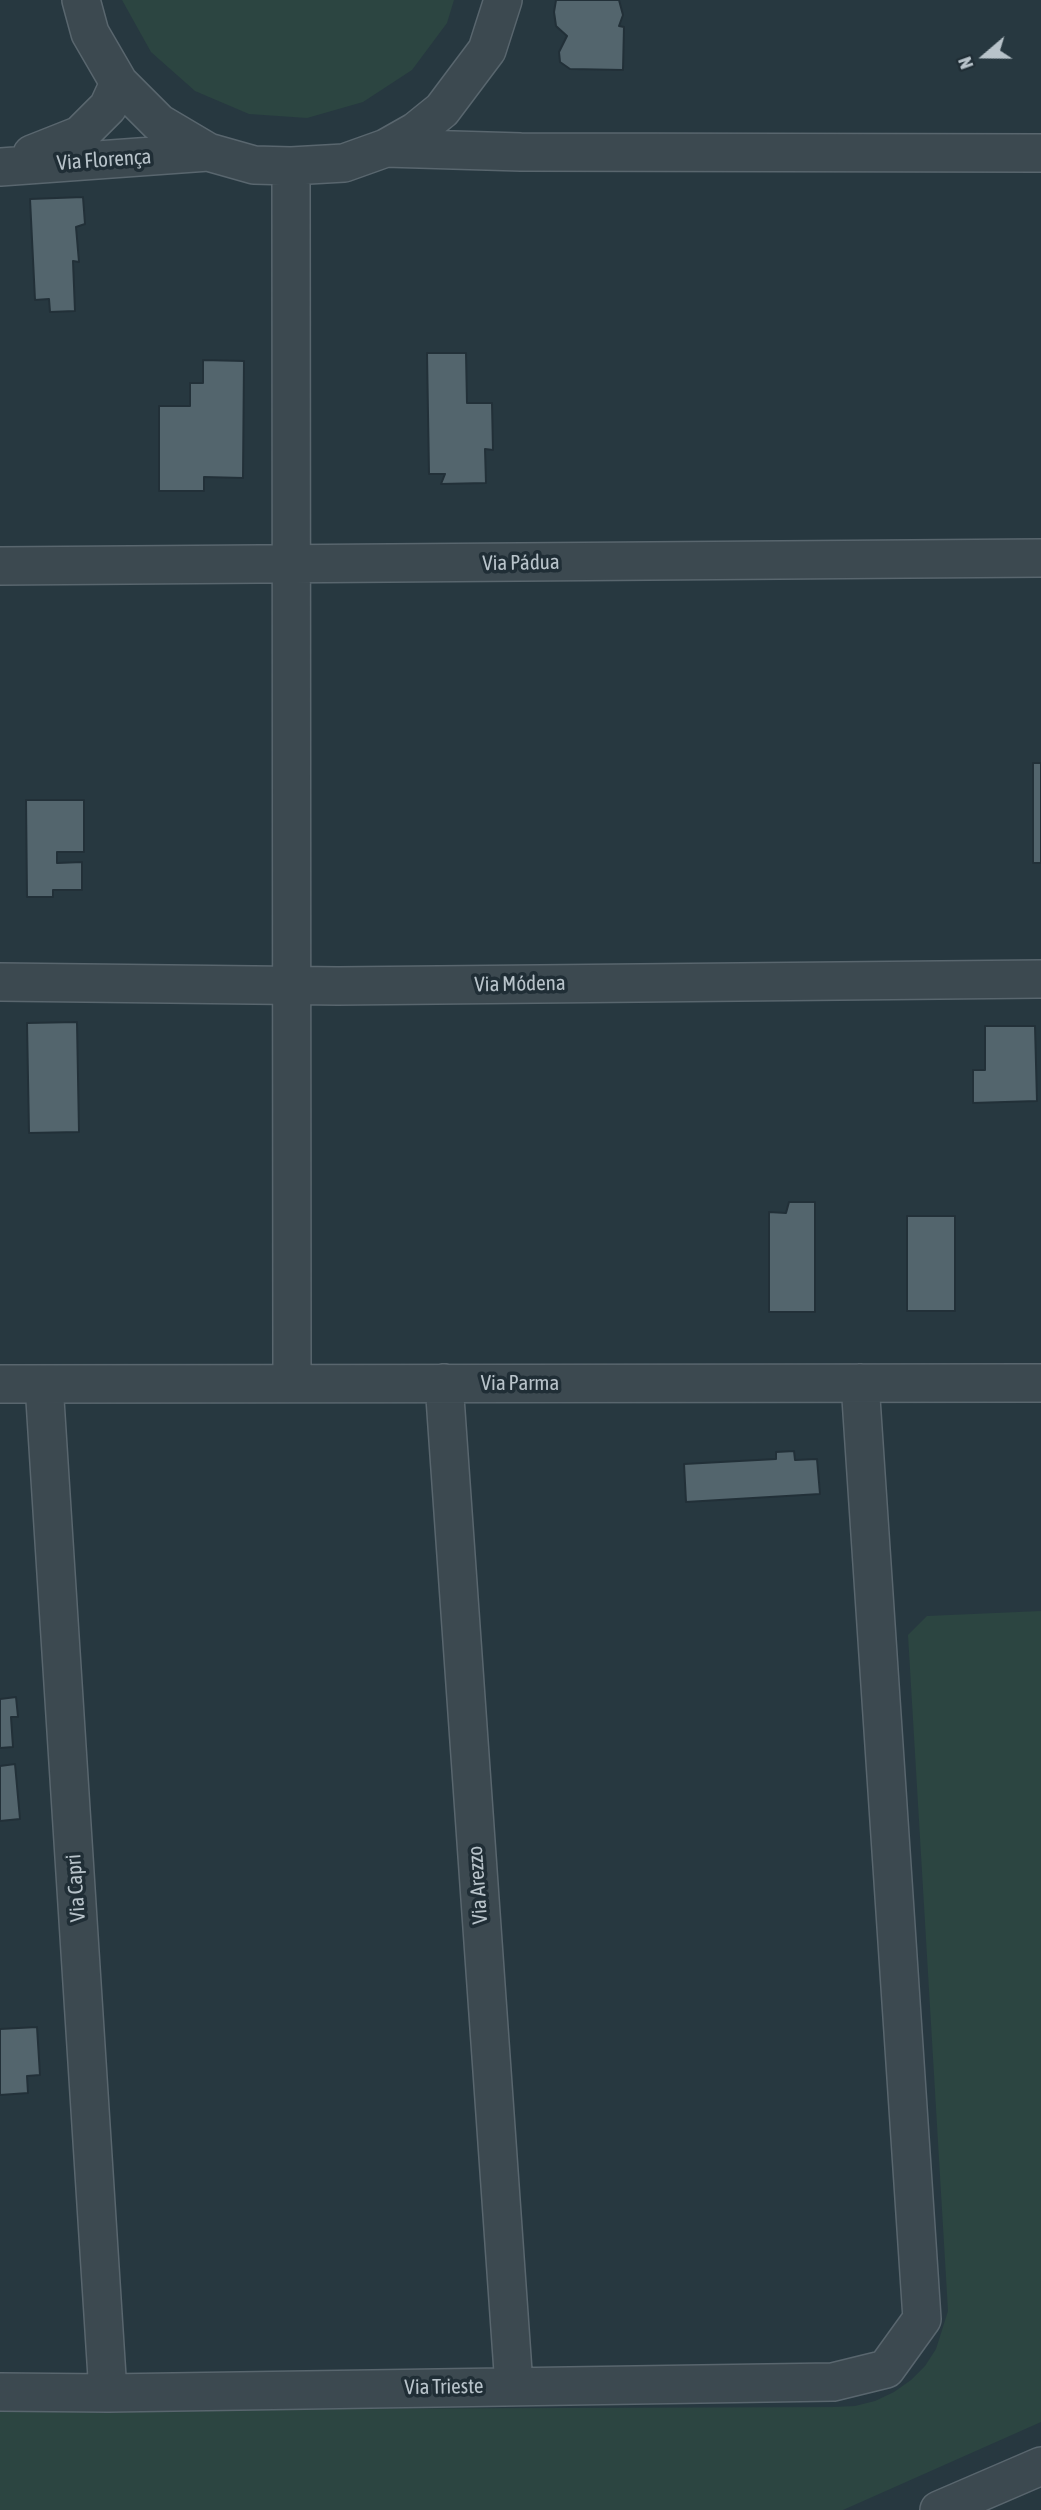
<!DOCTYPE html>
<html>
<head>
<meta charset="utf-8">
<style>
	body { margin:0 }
	#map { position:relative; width:1041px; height:2510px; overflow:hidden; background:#273840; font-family:"Asap Condensed",sans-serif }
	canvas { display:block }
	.north { position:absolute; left:950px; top:21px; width:70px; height:70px; -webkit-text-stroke:5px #202e36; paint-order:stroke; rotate:250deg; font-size:19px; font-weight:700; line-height:28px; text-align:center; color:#b8c3ca }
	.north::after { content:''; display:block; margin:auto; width:24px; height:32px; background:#b8c3ca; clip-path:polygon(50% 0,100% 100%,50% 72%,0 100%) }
</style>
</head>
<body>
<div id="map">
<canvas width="1041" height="2510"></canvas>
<div class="north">N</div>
</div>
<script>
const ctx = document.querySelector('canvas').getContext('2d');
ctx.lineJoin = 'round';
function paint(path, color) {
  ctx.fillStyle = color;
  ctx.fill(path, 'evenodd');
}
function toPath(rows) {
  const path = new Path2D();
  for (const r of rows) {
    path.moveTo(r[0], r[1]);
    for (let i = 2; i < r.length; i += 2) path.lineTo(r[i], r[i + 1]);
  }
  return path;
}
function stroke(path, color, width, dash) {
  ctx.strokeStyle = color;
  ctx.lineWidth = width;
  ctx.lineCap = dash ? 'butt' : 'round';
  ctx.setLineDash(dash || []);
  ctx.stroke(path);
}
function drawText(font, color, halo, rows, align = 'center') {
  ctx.font = font + ' "Asap Condensed",sans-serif';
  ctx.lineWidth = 7;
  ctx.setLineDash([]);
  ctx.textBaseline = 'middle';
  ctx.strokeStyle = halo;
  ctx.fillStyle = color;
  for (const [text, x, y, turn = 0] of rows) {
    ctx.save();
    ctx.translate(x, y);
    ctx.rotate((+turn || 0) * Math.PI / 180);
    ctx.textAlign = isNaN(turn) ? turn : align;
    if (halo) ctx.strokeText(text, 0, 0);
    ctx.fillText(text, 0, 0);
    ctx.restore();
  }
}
const green = toPath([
	[122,0,454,0,447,23,412,70,363,102,307,118,249,114,195,91,151,52],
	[1041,1611,1041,2422,843,2510,0,2510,0,2410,834,2407,855,2406,875,2401,894,2392,911,2380,925,2366,936,2349,948,2311,908,1635,927,1616]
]);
const building = toPath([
	[556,0,619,0,623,15,619,26,624,27,623,70,570,69,560,62,559,52,567,36,556,26,554,12,556,0],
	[83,197,85,224,76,227,79,262,73,261,75,311,50,312,49,299,35,300,30,199,83,197],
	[427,353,466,353,467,403,492,403,493,450,485,449,486,483,441,484,445,474,429,474,427,353],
	[203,360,244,361,243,478,204,477,204,491,159,491,159,406,190,406,190,383,203,383,203,360],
	[1033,763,1041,763,1041,863,1033,863,1033,763],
	[26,800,84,800,84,852,57,852,57,863,82,862,82,890,53,890,53,897,27,897,26,800],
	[77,1022,79,1132,29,1133,27,1023,77,1022],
	[985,1026,1035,1026,1037,1101,973,1103,973,1070,985,1070,985,1026],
	[789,1202,815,1202,815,1312,769,1312,769,1212,786,1213,789,1202],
	[907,1216,955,1216,955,1311,907,1311,907,1216],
	[794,1451,795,1460,817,1459,820,1494,686,1502,684,1464,776,1459,776,1452,794,1451],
	[16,1697,18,1717,11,1717,13,1747,0,1748,0,1699,16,1697],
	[15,1764,20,1819,0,1821,0,1766,15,1764],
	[37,2027,40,2075,27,2076,28,2093,0,2095,0,2029,37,2027]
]);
const minor = toPath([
	[81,0,90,33,119,83,159,123,208,152,254,165,291,166,344,163,386,148,416,131,442,110,487,50,503,0],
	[386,148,521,152,1041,153],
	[32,154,80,135,108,107,119,83],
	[291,166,292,1383],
	[0,167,208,152],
	[0,566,1041,558],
	[0,982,338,986,1041,979],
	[444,1383,514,2386],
	[0,1384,1041,1383],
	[44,1384,108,2393],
	[0,2392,108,2393,833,2382,886,2369,922,2319,860,1383],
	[939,2510,1041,2466]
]);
const streetNames = [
	["Via Florença",104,160,-4],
	["Via Pádua",521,563,-1],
	["Via Módena",520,984,-1],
	["Via Parma",520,1383],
	["Via Arezzo",478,1885,-94],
	["Via Capri",76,1888,-94],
	["Via Trieste",444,2387,-1]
];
paint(green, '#2c4541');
paint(building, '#53656d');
stroke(building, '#223038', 2);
stroke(minor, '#59666e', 40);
stroke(minor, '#3c4950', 37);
drawText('21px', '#b8c3ca', '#202e36', streetNames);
</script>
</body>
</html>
